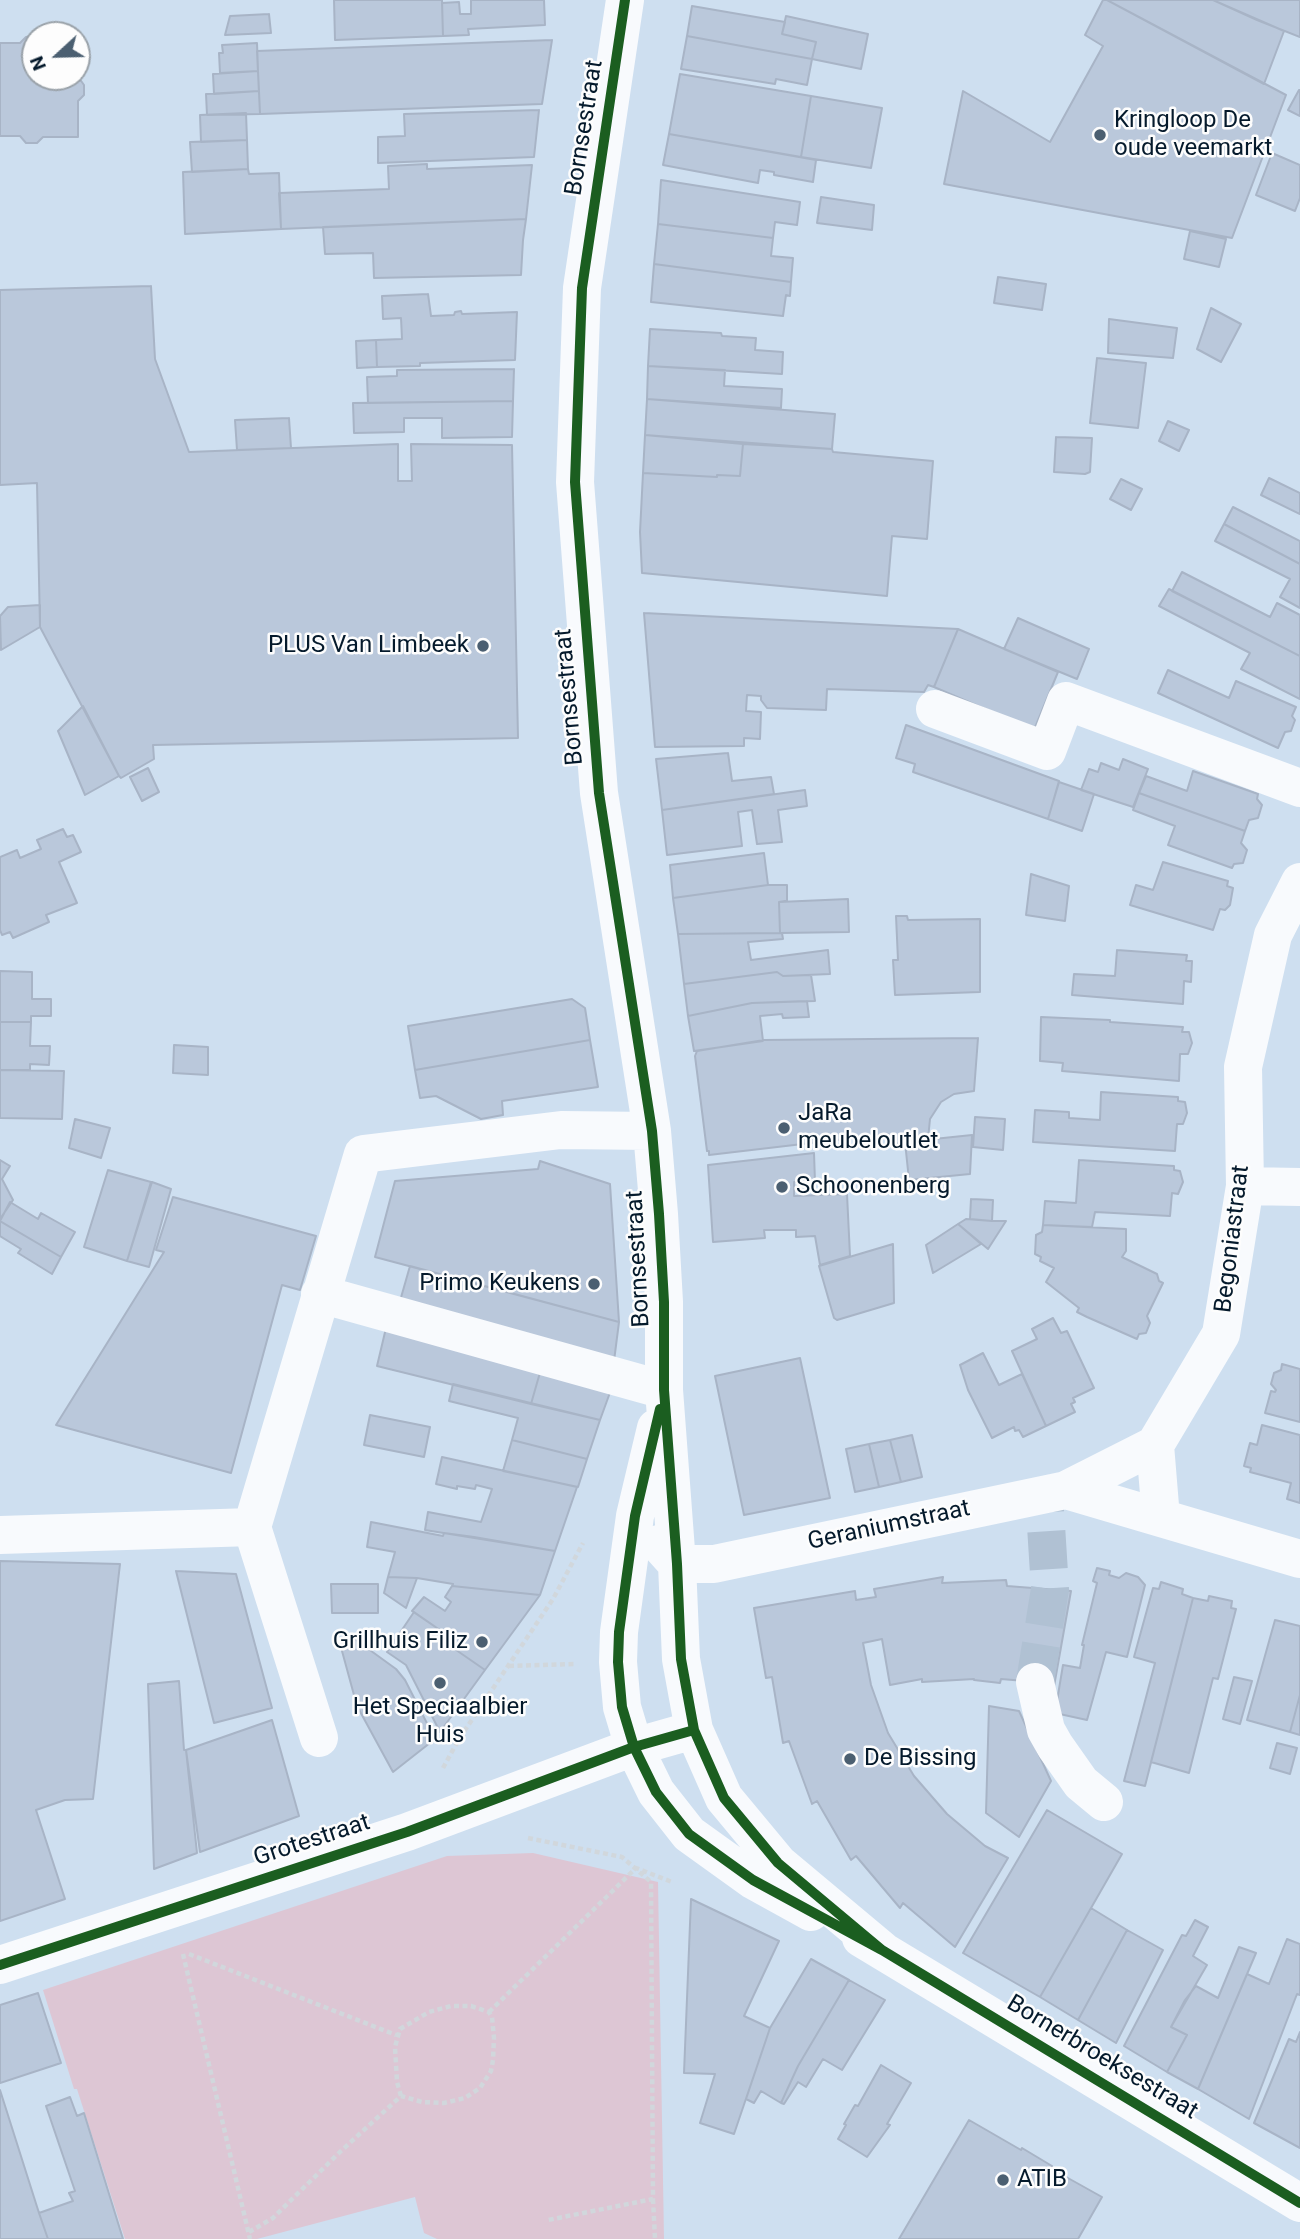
<!DOCTYPE html>
<html>
<head>
<meta charset="utf-8">
<style>
	body { margin:0 }
	#map { position:relative; width:1300px; height:2239px; overflow:hidden; background:#cedff0; font-family:Roboto,sans-serif }
	canvas { display:block }
	.north { position:absolute; left:21px; top:21px; width:70px; height:70px; box-sizing:border-box; background:#fdfdfd; border:2px solid #9aa2a9; border-radius:50%; rotate:248deg; font-size:19px; font-weight:700; line-height:28px; text-align:center; color:#051a2c }
	.north::after { content:''; display:block; margin:auto; width:24px; height:32px; background:#4b5f71; clip-path:polygon(50% 0,100% 100%,50% 72%,0 100%) }
</style>
</head>
<body>
<div id="map">
<canvas width="1300" height="2239"></canvas>
<div class="north">N</div>
</div>
<script>
const ctx = document.querySelector('canvas').getContext('2d');
ctx.lineJoin = 'round';
function paint(path, color) {
  ctx.fillStyle = color;
  ctx.fill(path, 'evenodd');
}
function toPath(rows) {
  const path = new Path2D();
  for (const r of rows) {
    path.moveTo(r[0], r[1]);
    for (let i = 2; i < r.length; i += 2) path.lineTo(r[i], r[i + 1]);
  }
  return path;
}
function stroke(path, color, width, dash) {
  ctx.strokeStyle = color;
  ctx.lineWidth = width;
  ctx.lineCap = dash ? 'butt' : 'round';
  ctx.setLineDash(dash || []);
  ctx.stroke(path);
}
function drawText(font, color, halo, rows, align = 'center') {
  ctx.font = font + ' Roboto,sans-serif';
  ctx.lineWidth = 5;
  ctx.setLineDash([]);
  ctx.textBaseline = 'middle';
  ctx.strokeStyle = halo;
  ctx.fillStyle = color;
  for (const [text, x, y, turn = 0] of rows) {
    ctx.save();
    ctx.translate(x, y);
    ctx.rotate((+turn || 0) * Math.PI / 180);
    ctx.textAlign = isNaN(turn) ? turn : align;
    if (halo) ctx.strokeText(text, 0, 0);
    ctx.fillText(text, 0, 0);
    ctx.restore();
  }
}
const green = toPath([
	[533,1853,658,1882,664,2239,437,2239,424,2233,415,2197,257,2239,125,2239,77,2089,74,2089,43,1990,447,1856]
]);
const building = toPath([
	[334,0,442,0,443,36,335,40,334,0],
	[471,0,544,0,545,25,468,29,469,35,443,36,442,3,459,2,460,14,471,14,471,0],
	[1103,0,1107,0,1286,95,1232,238,944,184,963,91,1050,142,1103,46,1085,35,1103,0],
	[1107,0,1213,0,1284,31,1264,84,1107,0],
	[1213,0,1300,0,1300,37,1257,20,1213,0],
	[692,6,785,22,782,34,816,42,812,59,687,36,692,6],
	[269,14,271,33,225,35,230,16,269,14],
	[786,16,868,34,861,69,812,59,816,42,782,34,786,16],
	[35,36,35,77,77,77,78,43,79,78,84,85,84,95,78,101,78,137,43,137,37,143,26,143,20,136,0,136,0,43,20,43,26,37,35,36],
	[687,36,812,59,807,85,776,79,775,84,681,69,687,36],
	[552,40,542,104,260,114,257,51,552,40],
	[257,43,258,71,220,73,219,53,223,53,222,45,257,43],
	[258,71,259,91,214,94,213,74,258,71],
	[680,74,811,96,801,157,669,134,680,74],
	[1299,90,1300,90,1300,116,1288,110,1299,90],
	[259,91,260,114,207,115,206,94,259,91],
	[811,96,882,108,871,168,801,157,811,96],
	[539,110,534,157,378,163,378,137,405,136,404,114,539,110],
	[246,113,247,140,201,142,200,115,246,113],
	[669,134,816,160,813,182,774,175,774,172,760,170,758,183,663,165,669,134],
	[247,140,248,169,192,172,190,142,247,140],
	[1272,153,1300,165,1300,198,1295,211,1256,195,1272,153],
	[427,164,427,169,532,165,526,219,281,229,279,193,389,189,388,166,427,164],
	[248,169,249,174,279,173,281,229,185,234,183,172,248,169],
	[661,180,800,202,797,225,775,222,773,238,658,224,661,180],
	[821,197,874,205,872,230,817,223,821,197],
	[526,219,523,240,521,275,374,278,373,253,325,254,323,227,526,219],
	[658,224,773,238,771,256,793,258,791,282,654,264,658,224],
	[1190,231,1226,239,1219,267,1184,259,1190,231],
	[654,264,791,282,790,296,786,295,783,316,651,302,654,264],
	[998,277,1046,284,1042,310,994,303,998,277],
	[151,286,155,359,189,452,398,444,398,481,412,481,411,444,512,445,518,738,153,745,154,759,121,778,119,776,40,627,37,483,0,485,0,290,151,286],
	[428,294,431,316,454,315,455,312,461,311,462,314,517,312,515,360,420,363,420,366,377,367,376,340,402,339,401,318,383,319,382,296,428,294],
	[1211,308,1241,324,1221,362,1197,349,1211,308],
	[1109,319,1177,328,1173,358,1108,353,1109,319],
	[650,329,721,333,722,336,756,338,755,350,783,352,782,374,648,366,650,329],
	[376,340,377,367,357,368,356,341,376,340],
	[1097,358,1146,363,1138,428,1090,423,1097,358],
	[648,366,725,370,724,386,782,389,781,408,647,399,648,366],
	[514,369,513,401,368,403,367,377,397,376,397,370,514,369],
	[647,399,835,414,832,449,645,435,647,399],
	[513,401,512,437,442,438,442,418,404,418,404,432,354,433,353,403,513,401],
	[289,418,291,448,237,450,235,420,289,418],
	[1168,421,1189,430,1179,451,1159,441,1168,421],
	[645,435,743,444,740,476,717,475,717,477,643,473,645,435],
	[1056,437,1092,438,1090,472,1085,474,1054,472,1056,437],
	[743,444,832,449,833,452,933,461,927,539,892,536,887,596,642,573,640,532,643,473,717,477,717,475,740,476,743,444],
	[1269,478,1300,493,1300,514,1261,495,1269,478],
	[1121,479,1142,489,1131,510,1110,499,1121,479],
	[1233,507,1300,541,1300,564,1224,524,1233,507],
	[1224,524,1300,564,1300,608,1280,597,1290,579,1215,541,1224,524],
	[1182,572,1270,617,1277,603,1300,615,1300,656,1172,591,1182,572],
	[1169,589,1300,656,1300,699,1241,669,1250,653,1159,606,1169,589],
	[40,605,40,627,1,650,0,616,8,607,40,605],
	[644,613,958,629,934,687,928,685,924,692,827,689,826,710,767,708,761,700,761,696,747,695,746,711,761,712,760,739,744,738,744,746,655,747,644,613],
	[1018,618,1089,649,1077,679,1004,649,1018,618],
	[958,629,1058,672,1034,730,934,687,958,629],
	[1168,670,1229,698,1236,681,1296,707,1292,716,1295,720,1291,731,1285,732,1278,748,1158,693,1168,670],
	[83,706,119,776,85,795,58,731,83,706],
	[906,725,1059,781,1048,819,913,772,915,764,896,758,906,725],
	[728,753,732,781,771,777,774,794,662,810,656,759,728,753],
	[1123,759,1148,769,1133,807,1081,790,1089,769,1098,772,1101,763,1119,770,1123,759],
	[148,768,159,792,142,801,130,777,148,768],
	[1193,771,1258,794,1257,799,1262,805,1258,818,1249,820,1245,831,1139,793,1146,776,1187,791,1193,771],
	[1059,782,1094,794,1082,831,1048,819,1059,782],
	[805,790,807,806,778,810,782,842,757,844,752,810,738,812,742,846,667,855,662,810,805,790],
	[1139,793,1245,831,1241,843,1247,850,1243,863,1234,864,1232,868,1168,845,1175,826,1133,810,1139,793],
	[63,829,67,837,73,835,81,852,59,862,77,903,46,915,49,922,13,938,10,932,2,935,0,930,0,857,17,850,20,858,41,849,37,840,63,829],
	[764,853,768,885,673,898,670,865,764,853],
	[1163,862,1228,881,1227,886,1233,888,1230,905,1225,910,1220,909,1213,930,1130,905,1136,885,1153,890,1163,862],
	[1031,874,1069,886,1065,921,1026,915,1031,874],
	[768,885,787,885,787,901,779,902,780,933,678,934,673,898,768,885],
	[848,899,849,932,780,933,779,902,848,899],
	[896,916,907,916,908,920,980,919,980,992,895,995,893,960,898,960,896,916],
	[782,933,783,939,748,942,751,960,828,950,830,974,783,976,777,972,684,984,678,934,782,933],
	[1117,950,1187,955,1186,961,1192,961,1191,982,1184,981,1183,1004,1072,995,1074,974,1115,976,1117,950],
	[0,971,32,972,32,999,51,999,51,1016,31,1016,31,1022,0,1022,0,971],
	[777,972,783,976,811,975,815,1001,752,1003,688,1016,684,984,777,972],
	[572,999,585,1008,590,1040,415,1070,408,1026,572,999],
	[807,1001,809,1017,783,1018,782,1014,760,1016,763,1041,694,1051,688,1016,752,1003,807,1001],
	[1041,1017,1110,1020,1110,1022,1183,1027,1182,1032,1189,1032,1192,1043,1188,1054,1180,1054,1179,1081,1062,1071,1063,1063,1040,1061,1041,1017],
	[0,1022,31,1022,30,1046,50,1046,49,1065,30,1064,30,1070,0,1070,0,1022],
	[978,1038,974,1091,954,1094,941,1102,930,1119,928,1139,889,1144,888,1134,709,1155,709,1151,707,1151,695,1056,697,1051,764,1040,978,1038],
	[590,1040,598,1087,502,1101,503,1115,481,1119,436,1096,420,1098,415,1070,590,1040],
	[174,1045,208,1047,208,1075,173,1073,174,1045],
	[0,1070,64,1071,62,1119,0,1118,0,1070],
	[1101,1092,1178,1097,1178,1101,1185,1102,1187,1113,1183,1124,1177,1124,1175,1151,1033,1142,1035,1110,1069,1112,1069,1118,1100,1120,1101,1092],
	[975,1117,1005,1119,1003,1150,973,1147,975,1117],
	[75,1119,110,1128,101,1158,69,1148,75,1119],
	[972,1135,970,1174,909,1180,905,1142,972,1135],
	[814,1153,815,1182,794,1182,794,1196,847,1194,850,1256,820,1265,815,1236,796,1237,796,1230,764,1230,765,1238,713,1242,708,1165,814,1153],
	[0,1160,10,1166,2,1179,13,1200,0,1219,0,1160],
	[1079,1160,1174,1166,1174,1170,1180,1171,1183,1182,1178,1194,1172,1193,1170,1216,1095,1212,1092,1227,1043,1225,1045,1201,1076,1203,1079,1160],
	[540,1161,610,1184,619,1322,375,1257,395,1181,538,1169,540,1161],
	[108,1170,151,1182,127,1261,84,1247,108,1170],
	[152,1182,171,1189,149,1267,127,1261,152,1182],
	[173,1197,316,1236,300,1290,282,1285,231,1473,56,1425,164,1252,156,1250,173,1197],
	[971,1199,993,1200,992,1221,970,1219,971,1199],
	[10,1202,38,1219,41,1213,75,1232,61,1257,0,1221,10,1202],
	[966,1219,992,1221,1006,1221,988,1249,958,1224,966,1219],
	[0,1221,61,1257,52,1274,18,1253,21,1249,0,1236,0,1221],
	[958,1224,981,1244,933,1273,926,1245,958,1224],
	[1043,1225,1126,1229,1126,1251,1122,1257,1157,1274,1159,1281,1163,1283,1147,1316,1150,1323,1146,1333,1139,1334,1137,1339,1087,1317,1077,1312,1079,1308,1046,1282,1054,1268,1040,1261,1041,1257,1035,1254,1036,1235,1042,1232,1043,1225],
	[893,1244,894,1303,837,1320,834,1318,819,1266,893,1244],
	[410,1266,619,1322,614,1361,400,1301,410,1266],
	[1053,1318,1061,1333,1067,1331,1094,1388,1073,1398,1075,1402,1071,1404,1075,1412,1046,1426,1012,1351,1037,1339,1032,1329,1053,1318],
	[386,1328,541,1369,531,1404,377,1366,386,1328],
	[983,1353,999,1385,1022,1374,1046,1426,1023,1437,1019,1430,1015,1431,1014,1427,992,1438,968,1390,960,1365,983,1353],
	[800,1358,830,1498,744,1515,715,1376,800,1358],
	[1282,1364,1300,1369,1300,1422,1265,1413,1271,1391,1275,1392,1276,1390,1271,1384,1274,1373,1281,1370,1282,1364],
	[541,1369,612,1387,600,1420,531,1404,541,1369],
	[453,1384,600,1420,587,1459,512,1440,518,1418,449,1401,453,1384],
	[370,1415,430,1427,424,1457,364,1445,370,1415],
	[1262,1425,1300,1435,1300,1503,1287,1499,1291,1483,1250,1472,1251,1468,1244,1466,1250,1443,1257,1445,1262,1425],
	[912,1435,922,1477,901,1482,890,1440,912,1435],
	[512,1440,587,1459,578,1487,503,1471,512,1440],
	[890,1440,901,1482,879,1487,869,1444,890,1440],
	[869,1444,879,1487,855,1492,846,1449,869,1444],
	[442,1457,577,1487,555,1551,425,1530,428,1512,481,1522,492,1489,476,1485,475,1489,457,1486,457,1489,436,1484,442,1457],
	[371,1522,443,1536,444,1533,474,1537,555,1551,540,1595,452,1586,453,1584,417,1578,388,1577,395,1552,367,1547,371,1522],
	[0,1561,120,1564,93,1799,65,1800,36,1810,65,1899,0,1921,0,1561],
	[1097,1568,1110,1571,1109,1575,1119,1578,1126,1573,1138,1577,1145,1585,1127,1657,1106,1652,1087,1720,1055,1713,1063,1665,1080,1668,1084,1645,1082,1645,1097,1583,1093,1581,1097,1568],
	[176,1571,236,1574,272,1708,214,1723,176,1571],
	[388,1577,417,1578,406,1608,384,1593,388,1577],
	[943,1577,942,1583,1006,1580,1007,1586,1071,1591,1053,1692,1049,1683,1001,1679,1000,1683,974,1680,974,1679,922,1682,922,1679,890,1685,882,1639,863,1643,871,1685,888,1733,914,1776,947,1814,985,1846,1008,1858,955,1947,903,1903,900,1908,856,1856,851,1860,817,1801,812,1804,789,1741,783,1743,772,1677,766,1678,754,1608,855,1591,856,1600,876,1597,874,1589,943,1577],
	[1161,1582,1183,1589,1182,1594,1193,1598,1145,1786,1124,1781,1155,1663,1134,1657,1153,1588,1159,1589,1161,1582],
	[331,1584,378,1584,378,1613,332,1613,331,1584],
	[452,1586,540,1595,485,1670,446,1643,450,1637,412,1611,424,1597,445,1611,451,1602,445,1597,452,1586],
	[1209,1596,1232,1601,1231,1608,1236,1609,1218,1679,1213,1678,1189,1773,1151,1762,1193,1598,1208,1601,1209,1596],
	[414,1612,450,1637,446,1643,485,1670,440,1732,406,1665,387,1652,414,1612],
	[1275,1620,1300,1626,1300,1695,1290,1732,1247,1720,1275,1620],
	[345,1632,396,1669,405,1680,435,1739,393,1772,357,1706,342,1651,345,1632],
	[1234,1677,1252,1681,1240,1724,1223,1719,1234,1677],
	[179,1681,184,1750,186,1750,197,1853,154,1869,148,1684,179,1681],
	[1300,1695,1300,1735,1290,1732,1300,1695],
	[989,1706,1019,1711,1051,1781,1019,1837,986,1813,989,1706],
	[272,1720,299,1816,200,1852,186,1750,272,1720],
	[1277,1743,1297,1748,1290,1774,1270,1768,1277,1743],
	[1047,1810,1122,1854,1040,1997,963,1953,1047,1810],
	[691,1899,779,1941,744,2016,770,2028,734,2134,700,2123,715,2074,684,2073,691,1899],
	[1091,1908,1127,1930,1078,2020,1040,1997,1091,1908],
	[1195,1920,1208,1927,1193,1956,1207,1965,1171,2027,1187,2035,1167,2072,1124,2046,1182,1935,1186,1936,1195,1920],
	[1127,1930,1163,1950,1116,2043,1078,2020,1127,1930],
	[1287,1939,1300,1944,1300,1995,1297,1994,1249,2119,1198,2089,1247,1974,1269,1984,1287,1939],
	[1239,1947,1256,1953,1198,2089,1167,2072,1187,2035,1171,2027,1185,2000,1196,1986,1218,1998,1239,1947],
	[811,1959,849,1980,798,2066,781,2103,761,2091,754,2103,746,2099,770,2028,811,1959],
	[849,1980,885,2000,842,2070,823,2059,806,2087,798,2082,784,2104,781,2103,798,2066,849,1980],
	[38,1993,61,2063,0,2083,0,2005,38,1993],
	[1300,2032,1300,2148,1254,2123,1289,2039,1296,2042,1300,2032],
	[881,2065,911,2083,887,2124,890,2125,867,2157,838,2139,846,2125,844,2124,855,2105,858,2106,881,2065],
	[0,2090,39,2213,48,2239,0,2239,0,2090],
	[70,2097,77,2116,84,2113,123,2239,48,2239,39,2213,73,2201,69,2193,75,2191,46,2106,70,2097],
	[969,2120,1021,2150,1022,2148,1052,2166,1050,2168,1102,2197,1078,2239,899,2239,969,2120]
]);
const minorTunnel = toPath([
	[1035,1682,1050,1589,1044,1494]
]);
const path = toPath([
	[509,1666,574,1664],
	[443,1768,459,1739,553,1599,583,1543],
	[528,1838,622,1857,651,1882,653,2199,548,2220],
	[183,1954,250,2239],
	[189,1954,396,2035],
	[489,2012,636,1868,672,1882],
	[653,2199,655,2239],
	[249,2232,273,2218,282,2209,341,2151,401,2096,422,2102,444,2103,465,2098,480,2088,491,2071,493,2060,494,2038,492,2017,489,2012,471,2006,451,2006,429,2012,400,2029,395,2047,397,2082,401,2096]
]);
const minor = toPath([
	[625,0,582,288,575,482,599,793,652,1131,659,1214,664,1302,664,1390,677,1564,681,1659,694,1730,724,1798,778,1863,882,1950],
	[935,709,1047,751,1066,701,1300,788],
	[1245,1186,1300,1187],
	[320,1294,664,1390],
	[656,1428,635,1516,619,1632,618,1662,622,1707,634,1747,656,1792,689,1834,753,1880,811,1912],
	[1155,1445,1161,1518],
	[1066,1490,1155,1445,1221,1334,1245,1186,1243,1067,1273,935,1300,882],
	[252,1527,319,1738],
	[0,1535,252,1527,363,1154,561,1130,652,1131],
	[659,1544,677,1564,714,1564,1066,1490,1300,1559],
	[1035,1682,1046,1730,1055,1746,1081,1783,1104,1802],
	[861,1938,1300,2203],
	[0,1965,407,1832,634,1747,694,1730]
]);
const cycleway = toPath([
	[625,0,582,288,575,482,599,793,652,1131,659,1214,664,1302,664,1390,677,1564,681,1659,694,1730,724,1798,778,1863,882,1950],
	[660,1409,635,1516,619,1632,618,1662,622,1707,634,1747,656,1792,689,1834,753,1880,882,1950,1300,2203],
	[0,1965,407,1832,634,1747,694,1730]
]);
const markers = [
	[1100,135,7,"#4b5f71"],
	[483,646,7,"#4b5f71"],
	[784,1128,7,"#4b5f71"],
	[782,1187,7,"#4b5f71"],
	[594,1284,7,"#4b5f71"],
	[482,1642,7,"#4b5f71"],
	[440,1683,7,"#4b5f71"],
	[850,1759,7,"#4b5f71"],
	[1003,2180,7,"#4b5f71"]
];
const poiNames = [
	["Kringloop De",1114,121],
	["oude veemarkt",1114,149],
	["PLUS Van Limbeek",469,646,"right"],
	["JaRa",798,1114],
	["meubeloutlet",798,1142],
	["Schoonenberg",796,1187],
	["Primo Keukens",580,1284,"right"],
	["Grillhuis Filiz",468,1642,"right"],
	["Het Speciaalbier",440,1708,"center"],
	["Huis",440,1736,"center"],
	["De Bissing",864,1759],
	["ATIB",1017,2180]
];
const streetNames = [
	["Bornsestraat",585,128,-81],
	["Bornsestraat",570,697,-95],
	["Begoniastraat",1233,1239,-83],
	["Bornsestraat",639,1259,-93],
	["Geraniumstraat",889,1526,-12],
	["Grotestraat",312,1841,-18],
	["Bornerbroeksestraat",1102,2058,31]
];
paint(green, '#ddc6d4');
paint(building, '#bac8db');
stroke(building, '#a8b4c6', 2);
stroke(minorTunnel, '#b0c1d3', 38, [38, 19]);
stroke(path, '#d1d7dc', 4.5, [5, 3.5]);
stroke(minor, '#f8fafd', 38);
stroke(cycleway, '#1b5e20', 10);
for (const [x, y, r, color] of markers) {
  const dot = new Path2D();
  dot.arc(x, y, r, 0, 2 * Math.PI);
  ctx.fillStyle = color;
  ctx.fill(dot);
  stroke(dot, '#fdfdfd', 2.5);
}
drawText('24px', '#051a2c', '#fdfdfd', poiNames, 'left');
drawText('24px', '#051a2c', '#fdfdfd', streetNames);
</script>
</body>
</html>
